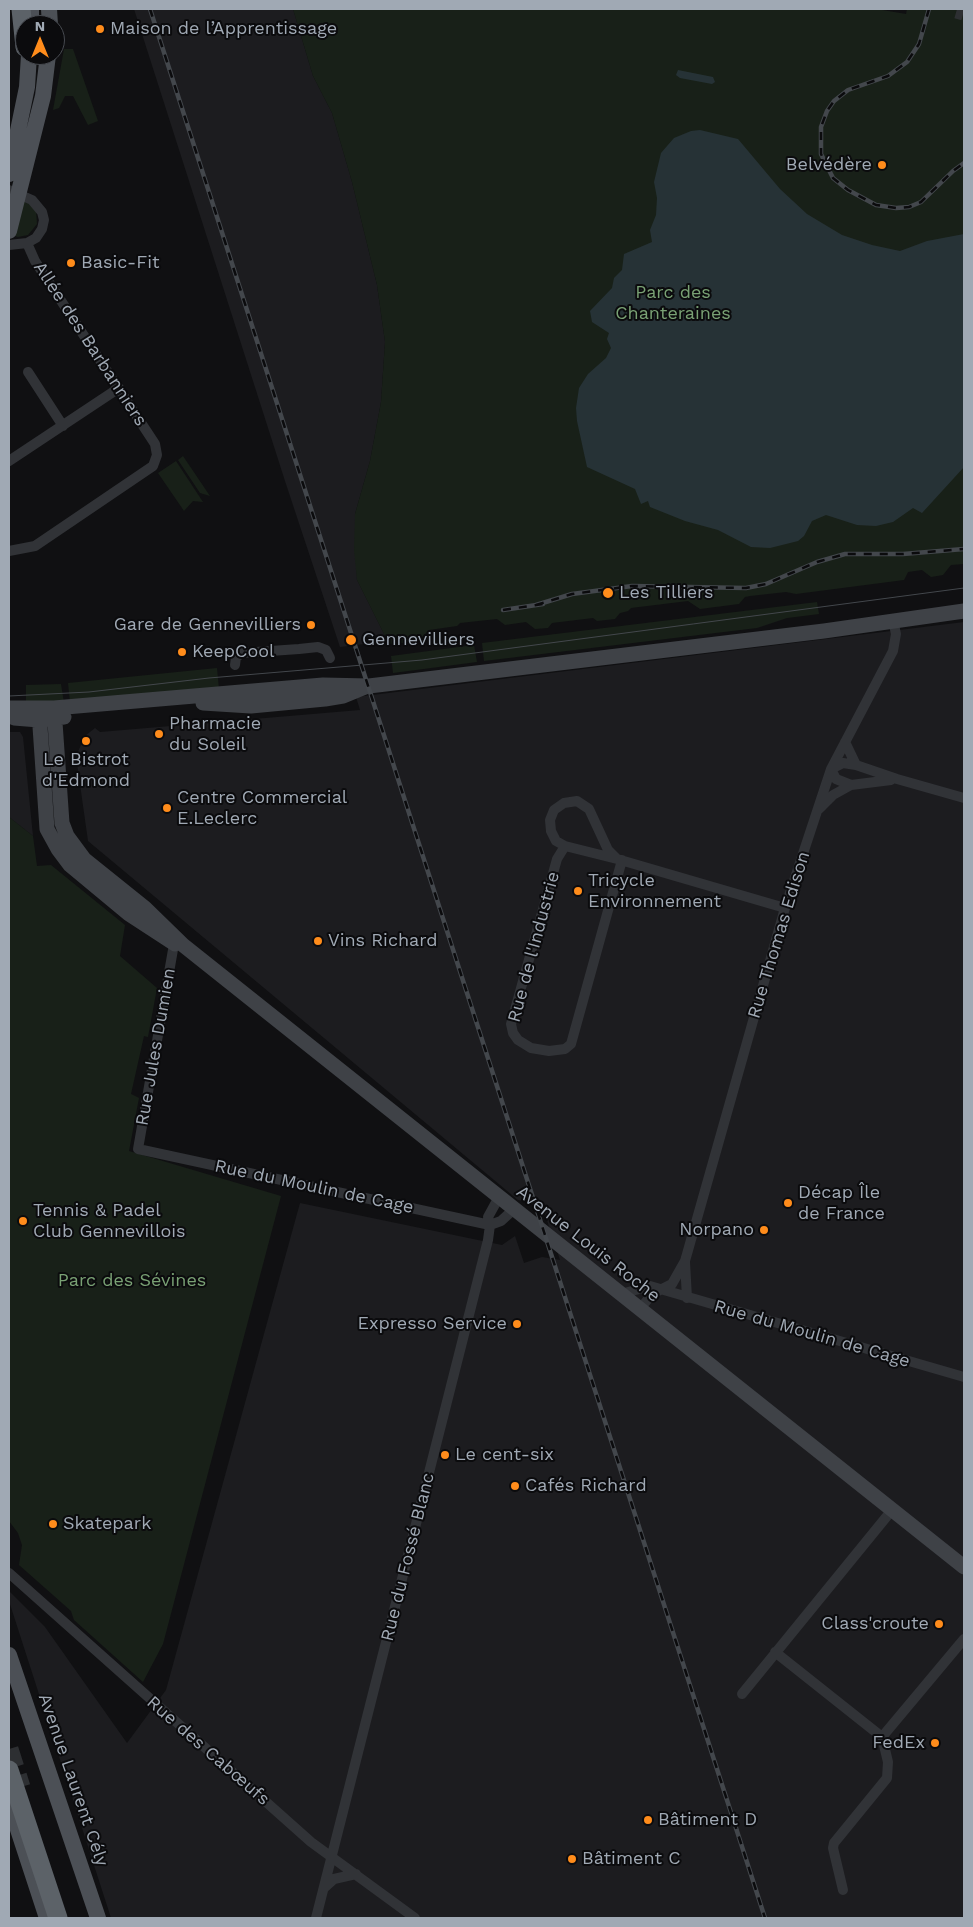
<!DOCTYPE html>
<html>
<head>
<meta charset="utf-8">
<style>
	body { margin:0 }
	#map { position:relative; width:973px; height:1927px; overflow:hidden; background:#101012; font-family:"Work Sans",sans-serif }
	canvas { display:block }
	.frame { position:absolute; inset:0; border:10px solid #a0a9b4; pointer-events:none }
	.north { position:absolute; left:15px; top:15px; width:50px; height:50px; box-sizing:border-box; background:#0b0b0d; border:1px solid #474a50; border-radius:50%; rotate:0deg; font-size:14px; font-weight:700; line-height:20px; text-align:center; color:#a0a9b4 }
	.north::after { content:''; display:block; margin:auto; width:18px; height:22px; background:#ff8c1b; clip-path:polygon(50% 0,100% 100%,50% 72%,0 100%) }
</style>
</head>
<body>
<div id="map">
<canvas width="973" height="1927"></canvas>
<div class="frame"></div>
<div class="north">N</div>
</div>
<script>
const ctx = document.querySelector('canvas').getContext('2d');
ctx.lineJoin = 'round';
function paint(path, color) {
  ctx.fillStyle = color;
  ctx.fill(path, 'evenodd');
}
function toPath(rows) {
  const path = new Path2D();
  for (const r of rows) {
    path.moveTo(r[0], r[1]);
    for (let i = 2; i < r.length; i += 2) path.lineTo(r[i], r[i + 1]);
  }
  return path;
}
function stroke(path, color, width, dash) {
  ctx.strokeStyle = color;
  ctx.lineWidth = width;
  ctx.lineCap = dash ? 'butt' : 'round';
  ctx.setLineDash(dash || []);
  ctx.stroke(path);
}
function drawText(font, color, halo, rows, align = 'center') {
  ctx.font = font + ' "Work Sans",sans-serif';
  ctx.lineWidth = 4;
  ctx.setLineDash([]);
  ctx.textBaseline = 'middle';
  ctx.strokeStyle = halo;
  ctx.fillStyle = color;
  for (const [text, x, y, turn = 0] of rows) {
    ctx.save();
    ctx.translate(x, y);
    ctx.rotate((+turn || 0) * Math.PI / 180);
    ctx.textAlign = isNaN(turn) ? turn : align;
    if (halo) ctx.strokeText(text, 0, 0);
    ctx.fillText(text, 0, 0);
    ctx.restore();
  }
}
const built = toPath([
	[134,9,293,9,313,76,332,113,352,182,377,285,385,342,381,402,370,461,355,514,357,580,389,644,373,645,372,643,340,647,285,481],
	[964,622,964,1918,111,1918,9,1601,9,1591,45,1627,127,1743,166,1690,300,1203,502,1245,515,1236,524,1263,542,1257,560,1260,542,1205,518,1200,88,841,76,756,85,736,95,728,100,732,360,710,356,697],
	[9,732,20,732,23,737,33,836,9,817]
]);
const green = toPath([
	[293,9,876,9,906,14,907,9,964,9,964,564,951,565,943,575,931,577,922,570,908,572,904,580,796,594,786,592,750,596,745,597,739,604,700,609,688,601,631,608,628,611,620,613,615,619,597,621,593,618,552,623,548,628,535,629,526,622,505,625,497,619,460,623,457,626,429,630,417,642,389,644,357,580,354,550,355,514,370,461,381,402,385,342,377,285,352,182,332,113,313,76],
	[64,49,73,49,98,121,88,125,73,96,65,96,59,108,53,110],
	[24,201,31,204,36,210,37,224,28,235,18,237,15,236],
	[183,456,210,496,200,493,178,460],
	[176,461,203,502,193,501,184,511,158,473],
	[817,602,819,614,787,618,757,628,484,661,482,643],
	[474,645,477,662,393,673,391,656],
	[217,668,219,689,70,702,68,683],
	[61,684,64,703,26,704,26,685],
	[9,817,33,836,37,866,51,865,125,925,120,956,157,988,148,1037,144,1036,131,1094,139,1098,129,1151,281,1196,163,1644,143,1682,74,1620,71,1611,19,1565,22,1545,18,1533,9,1521]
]);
const water = toPath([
	[678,70,713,77,715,82,712,84,680,78,676,75],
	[700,130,738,139,780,189,807,214,842,235,872,245,900,251,927,241,964,234,964,467,922,513,913,508,893,522,876,526,857,525,826,515,812,521,804,536,798,541,770,548,751,547,718,530,685,521,650,507,648,501,641,504,635,489,587,467,577,421,576,408,579,388,588,374,606,358,611,348,607,339,609,333,592,322,590,311,612,288,614,278,622,270,624,254,652,242,650,230,656,215,657,198,654,182,661,153,674,138,691,131]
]);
const highwayTunnel = toPath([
	[957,9,964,11],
	[9,1749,21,1787]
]);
const street = toPath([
	[9,190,32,200,42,212,44,220,42,229,36,238,27,243,9,245],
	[28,372,63,426],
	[9,461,119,388],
	[9,551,35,546,153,466,157,455,155,444,35,261,27,243],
	[235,665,236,657,242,653,299,649,318,647,326,650,330,658],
	[845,742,856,765],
	[831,769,843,763,856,765,897,779,964,798],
	[831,769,836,779,851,785],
	[819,809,833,795,851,785,891,780],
	[565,846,557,859,511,1024,513,1033,518,1040,531,1048,549,1051,565,1049,571,1044,622,860],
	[617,859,608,850,589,809,577,801,564,803,554,810,550,820,551,831,556,841,565,846,617,859,785,908],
	[174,944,138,1149,490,1225],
	[490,1225,501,1221,514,1209],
	[685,1262,687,1298],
	[621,1294,650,1286,964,1377],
	[640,1309,652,1294,672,1284,685,1261,785,908,831,769,893,651,896,634,893,620],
	[9,1573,311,1842,415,1918],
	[775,1652,882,1737],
	[742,1694,892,1510],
	[882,1737,964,1639],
	[324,1888,334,1879,356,1874],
	[843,1890,833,1848,834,1843,887,1778,888,1762,882,1737],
	[316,1918,488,1240,490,1225,488,1217,499,1197]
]);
const secondary = toPath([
	[203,703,251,706,325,699,343,696,365,687],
	[9,708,54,708,323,685,369,686,824,631,964,611],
	[54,708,62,823,67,836,84,859,145,908,183,945,964,1567],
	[39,712,47,829,58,849,70,865,129,914,175,944],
	[14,718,39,720,64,717]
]);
const primary = toPath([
	[49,9,50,25],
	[31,25,31,9],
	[9,174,27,87,29,55],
	[9,231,43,96,48,55],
	[9,1655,98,1918],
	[9,1802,47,1918]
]);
const highway = toPath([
	[21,9,25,47],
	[9,1770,58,1918]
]);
const tram = toPath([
	[9,696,89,692,209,678,422,660,964,588]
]);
const rail = toPath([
	[150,9,765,1918],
	[929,9,919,44,907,62,888,76,848,90,834,101,827,111,821,127,821,154,833,178,848,190,876,205,896,208,909,207,921,202,953,171,964,163],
	[536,605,572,594,632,586,746,588,766,584,817,562,845,554,903,554,964,549],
	[503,610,543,604]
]);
const markers = [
	[100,29,5,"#ff8c1b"],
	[882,165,5,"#ff8c1b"],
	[71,263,5,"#ff8c1b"],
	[608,593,6,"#ff8c1b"],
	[311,625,5,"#ff8c1b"],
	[351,640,6,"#ff8c1b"],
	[182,652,5,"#ff8c1b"],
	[159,734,5,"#ff8c1b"],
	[86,741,5,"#ff8c1b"],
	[167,808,5,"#ff8c1b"],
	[578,891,5,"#ff8c1b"],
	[318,941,5,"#ff8c1b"],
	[788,1203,5,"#ff8c1b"],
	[23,1221,5,"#ff8c1b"],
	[764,1230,5,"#ff8c1b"],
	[517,1324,5,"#ff8c1b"],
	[445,1455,5,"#ff8c1b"],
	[515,1486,5,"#ff8c1b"],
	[53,1524,5,"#ff8c1b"],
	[939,1624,5,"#ff8c1b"],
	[935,1743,5,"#ff8c1b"],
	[648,1820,5,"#ff8c1b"],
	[572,1859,5,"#ff8c1b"]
];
const poiNames = [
	["Maison de l’Apprentissage",110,29],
	["Belvédère",872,165,"right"],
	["Basic-Fit",81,263],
	["Les Tilliers",619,593],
	["Gare de Gennevilliers",301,625,"right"],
	["Gennevilliers",362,640],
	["KeepCool",192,652],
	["Pharmacie",169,724],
	["du Soleil",169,745],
	["Le Bistrot",86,760,"center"],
	["d'Edmond",86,781,"center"],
	["Centre Commercial",177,798],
	["E.Leclerc",177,819],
	["Tricycle",588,881],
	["Environnement",588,902],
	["Vins Richard",328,941],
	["Décap Île",798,1193],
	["de France",798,1214],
	["Tennis & Padel",33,1211],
	["Club Gennevillois",33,1232],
	["Norpano",754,1230,"right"],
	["Expresso Service",507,1324,"right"],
	["Le cent-six",455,1455],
	["Cafés Richard",525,1486],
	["Skatepark",63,1524],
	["Class'croute",929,1624,"right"],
	["FedEx",925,1743,"right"],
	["Bâtiment D",658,1820],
	["Bâtiment C",582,1859]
];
const parkNames = [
	["Parc des",673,293],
	["Chanteraines",673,314],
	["Parc des Sévines",132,1281]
];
const streetNames = [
	["Allée des Barbanniers",90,344,57],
	["Rue Thomas Edison",779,935,-73],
	["Rue de l'Industrie",534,947,-75],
	["Rue Jules Dumien",156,1047,-80],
	["Rue du Moulin de Cage",314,1187,12],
	["Avenue Louis Roche",588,1244,38],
	["Rue du Moulin de Cage",812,1334,16],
	["Rue du Fossé Blanc",408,1557,-76],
	["Rue des Cabœufs",208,1751,41],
	["Avenue Laurent Cély",73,1780,71]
];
paint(built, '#1c1c1f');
paint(green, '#182018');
paint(water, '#263236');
stroke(highwayTunnel, '#2d2f32', 19, [19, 9]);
stroke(street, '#313337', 10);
stroke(secondary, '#3f4247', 15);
stroke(primary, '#4c5056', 16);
stroke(highway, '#5c6268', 19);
stroke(tram, '#43474c', 1);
stroke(rail, '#43474c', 4.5);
stroke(rail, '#0b0b0d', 2.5, [8]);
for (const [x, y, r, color] of markers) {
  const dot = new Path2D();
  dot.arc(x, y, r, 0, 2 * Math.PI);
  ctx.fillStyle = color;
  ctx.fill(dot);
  stroke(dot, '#0b0b0d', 2);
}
drawText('18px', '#a0a9b4', '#0b0b0d', poiNames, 'left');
drawText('18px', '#79a174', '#0b0b0d', parkNames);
drawText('18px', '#a0a9b4', '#0b0b0d', streetNames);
</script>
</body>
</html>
